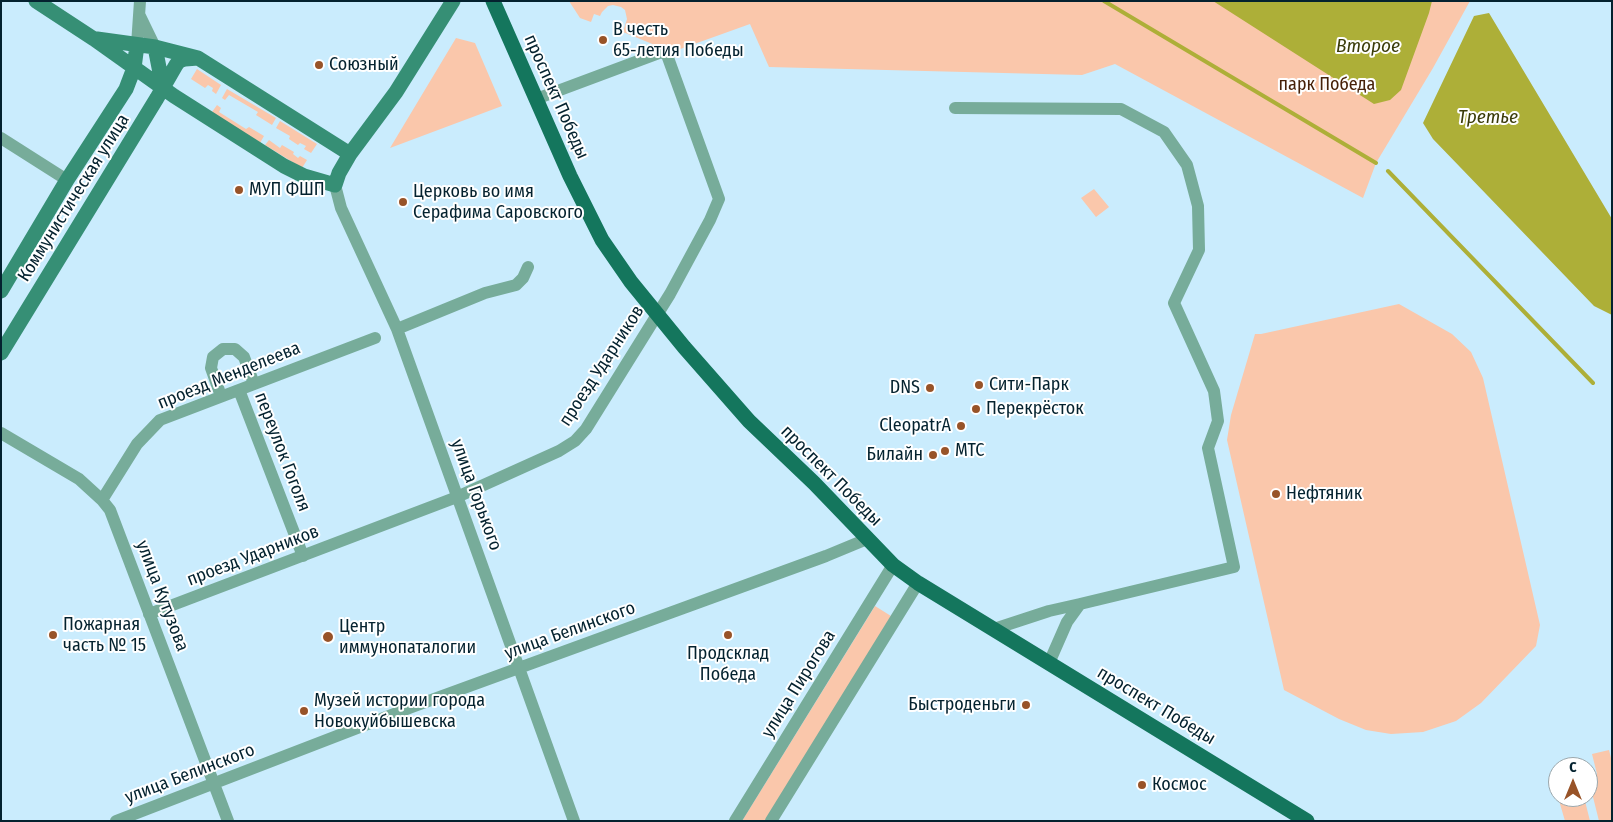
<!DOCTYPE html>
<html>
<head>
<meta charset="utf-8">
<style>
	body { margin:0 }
	#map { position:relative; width:1613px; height:822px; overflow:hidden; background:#caecfd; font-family:"Fira Sans Condensed",sans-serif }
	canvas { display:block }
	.frame { position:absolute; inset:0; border:2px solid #04222f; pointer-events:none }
	.north { position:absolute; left:1548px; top:757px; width:50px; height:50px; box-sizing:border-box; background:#fff; border:1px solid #9ba7ac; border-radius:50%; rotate:0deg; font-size:14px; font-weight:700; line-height:20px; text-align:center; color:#04222f }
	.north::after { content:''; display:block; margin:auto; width:18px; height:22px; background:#985328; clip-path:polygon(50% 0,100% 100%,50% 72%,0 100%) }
</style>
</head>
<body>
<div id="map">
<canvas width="1613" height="822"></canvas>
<div class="frame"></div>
<div class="north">С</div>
</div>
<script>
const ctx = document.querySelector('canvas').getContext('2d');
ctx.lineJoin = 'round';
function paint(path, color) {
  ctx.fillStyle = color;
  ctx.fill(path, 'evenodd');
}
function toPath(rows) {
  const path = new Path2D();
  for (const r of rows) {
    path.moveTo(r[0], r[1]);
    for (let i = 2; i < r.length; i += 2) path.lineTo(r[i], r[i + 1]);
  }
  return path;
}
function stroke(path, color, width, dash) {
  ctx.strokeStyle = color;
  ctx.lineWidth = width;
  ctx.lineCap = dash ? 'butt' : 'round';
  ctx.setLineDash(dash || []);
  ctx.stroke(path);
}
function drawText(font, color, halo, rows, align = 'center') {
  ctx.font = font + ' "Fira Sans Condensed",sans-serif';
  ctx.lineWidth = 4;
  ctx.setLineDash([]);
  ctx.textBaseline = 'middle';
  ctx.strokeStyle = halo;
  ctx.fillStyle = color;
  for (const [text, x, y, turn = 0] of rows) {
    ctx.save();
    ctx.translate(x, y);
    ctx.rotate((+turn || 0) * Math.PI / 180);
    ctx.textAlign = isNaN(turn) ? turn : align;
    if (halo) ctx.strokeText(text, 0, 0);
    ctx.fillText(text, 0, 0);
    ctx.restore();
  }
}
const green = toPath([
	[569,1,1470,1,1433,68,1376,163,1363,198,1115,64,1082,75,769,67,750,24,672,52,623,32,627,19,625,10,621,7,613,5,608,6,602,12,600,16,594,14,591,22,580,18],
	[456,38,475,43,502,106,390,148],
	[197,69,221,85,216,94,212,91,213,88,208,85,205,88,191,79],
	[227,89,276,118,272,125,256,115,258,112,229,95,225,100,222,98],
	[217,105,221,108,219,112,246,129,249,127,264,136,260,143,212,112],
	[280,121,317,144,311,153,304,149,306,146,300,143,298,145,289,139,290,136,276,128],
	[269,140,280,148,282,145,294,152,293,154,298,158,300,156,307,160,302,168,265,145],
	[1094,189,1109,207,1096,217,1081,198],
	[1399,304,1452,334,1471,352,1483,378,1540,625,1536,646,1481,703,1456,721,1423,732,1391,734,1366,730,1339,719,1284,690,1227,440,1231,415,1255,334,1261,334],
	[875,606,891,616,766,821,742,821],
	[1609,750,1612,762,1612,821,1599,821,1588,777,1597,774,1592,754],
	[1558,797,1584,797,1590,821,1565,821]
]);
const water = toPath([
	[1213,1,1432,1,1429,13,1401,90,1390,100,1374,104],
	[1489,13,1612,219,1612,315,1594,306,1433,139,1423,123,1474,16]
]);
const stream = toPath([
	[1104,1,1376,163],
	[1388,171,1593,383]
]);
const street = toPath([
	[140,16,155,47],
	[137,45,140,1],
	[955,108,1121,109,1164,132,1187,165,1198,206,1199,250,1174,303,1214,391,1218,421,1208,448,1234,567,1080,604,1067,622,1049,663],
	[1,138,67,180],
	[335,185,341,208,397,329,574,821],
	[397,329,485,293,516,285,523,278,528,267],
	[239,390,303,556],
	[221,396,211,368,213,357,223,349,235,349,244,357,254,384],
	[1,433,79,479,102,500,110,510,228,821],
	[102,500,137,444,160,420,375,338],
	[149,614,457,497,559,451,575,441,586,429,670,294,710,220,719,199,667,55,662,52,536,99],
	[994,629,1049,611,1080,604],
	[116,821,412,707,826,556,867,539],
	[735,821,893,565],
	[771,821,918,583]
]);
const secondary = toPath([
	[36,1,94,39,174,96,284,166,304,176,335,185,339,173,350,154,396,92,453,1],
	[97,39,155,47,198,58,350,154],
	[155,47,163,88],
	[1,291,67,180,126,89,134,68,137,45],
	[1,353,157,98,176,65,179,61,185,59,198,58]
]);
const primary = toPath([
	[493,1,570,176,602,240,631,282,684,347,749,421,814,483,893,565,918,583,1307,821]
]);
const markers = [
	[603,40,5,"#985328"],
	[319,65,5,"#985328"],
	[239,190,5,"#985328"],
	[403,202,5,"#985328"],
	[979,385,5,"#985328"],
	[930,388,5,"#985328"],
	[976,409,5,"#985328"],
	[961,426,5,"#985328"],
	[945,451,5,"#985328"],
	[933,455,5,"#985328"],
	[1276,494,5,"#985328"],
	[53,635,5,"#985328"],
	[728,635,5,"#985328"],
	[328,637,6,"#985328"],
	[1026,705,5,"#985328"],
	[304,711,5,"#985328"],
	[1142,785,5,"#985328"]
];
const poiNames = [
	["В честь",613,30],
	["65-летия Победы",613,51],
	["Союзный",329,65],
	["МУП ФШП",249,190],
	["Церковь во имя",413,192],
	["Серафима Саровского",413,213],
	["Сити-Парк",989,385],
	["DNS",920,388,"right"],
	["Перекрёсток",986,409],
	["CleopatrA",951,426,"right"],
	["МТС",955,451],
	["Билайн",923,455,"right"],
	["Нефтяник",1286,494],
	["Пожарная",63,625],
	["часть № 15",63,646],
	["Центр",339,627],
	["иммунопаталогии",339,648],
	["Продсклад",728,654,"center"],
	["Победа",728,675,"center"],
	["Музей истории города",314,701],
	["Новокуйбышевска",314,722],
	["Быстроденьги",1016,705,"right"],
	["Космос",1152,785]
];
const parkNames = [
	["парк Победa",1327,85]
];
const streetNames = [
	["проспект Победы",556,97,66],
	["Коммунистическая улица",74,198,-58],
	["проезд Ударников",602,366,-57],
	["проезд Менделеева",229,376,-22],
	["переулок Гоголя",282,452,69],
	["проспект Победы",831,476,45],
	["улица Горького",476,495,70],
	["проезд Ударников",253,556,-21],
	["улица Кутузова",162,596,69],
	["улица Белинского",570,631,-20],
	["улица Пирогова",799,684,-58],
	["проспект Победы",1156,706,31],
	["улица Белинского",190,774,-21]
];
const waterNames = [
	["Второе",1368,47],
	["Третье",1488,118]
];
paint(green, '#fac7ab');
paint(water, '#adaf38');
stroke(stream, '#adaf38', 4);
stroke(street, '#77ac9a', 12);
stroke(secondary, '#368f75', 15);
stroke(primary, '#14765d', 15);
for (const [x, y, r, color] of markers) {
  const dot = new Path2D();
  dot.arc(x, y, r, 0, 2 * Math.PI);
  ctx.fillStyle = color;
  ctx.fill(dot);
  stroke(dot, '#fff', 2);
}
drawText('18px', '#04222f', '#fff', poiNames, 'left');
drawText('18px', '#462108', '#fff', parkNames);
drawText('18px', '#04222f', '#fff', streetNames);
drawText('italic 19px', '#3b3c0a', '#fff', waterNames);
</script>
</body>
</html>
